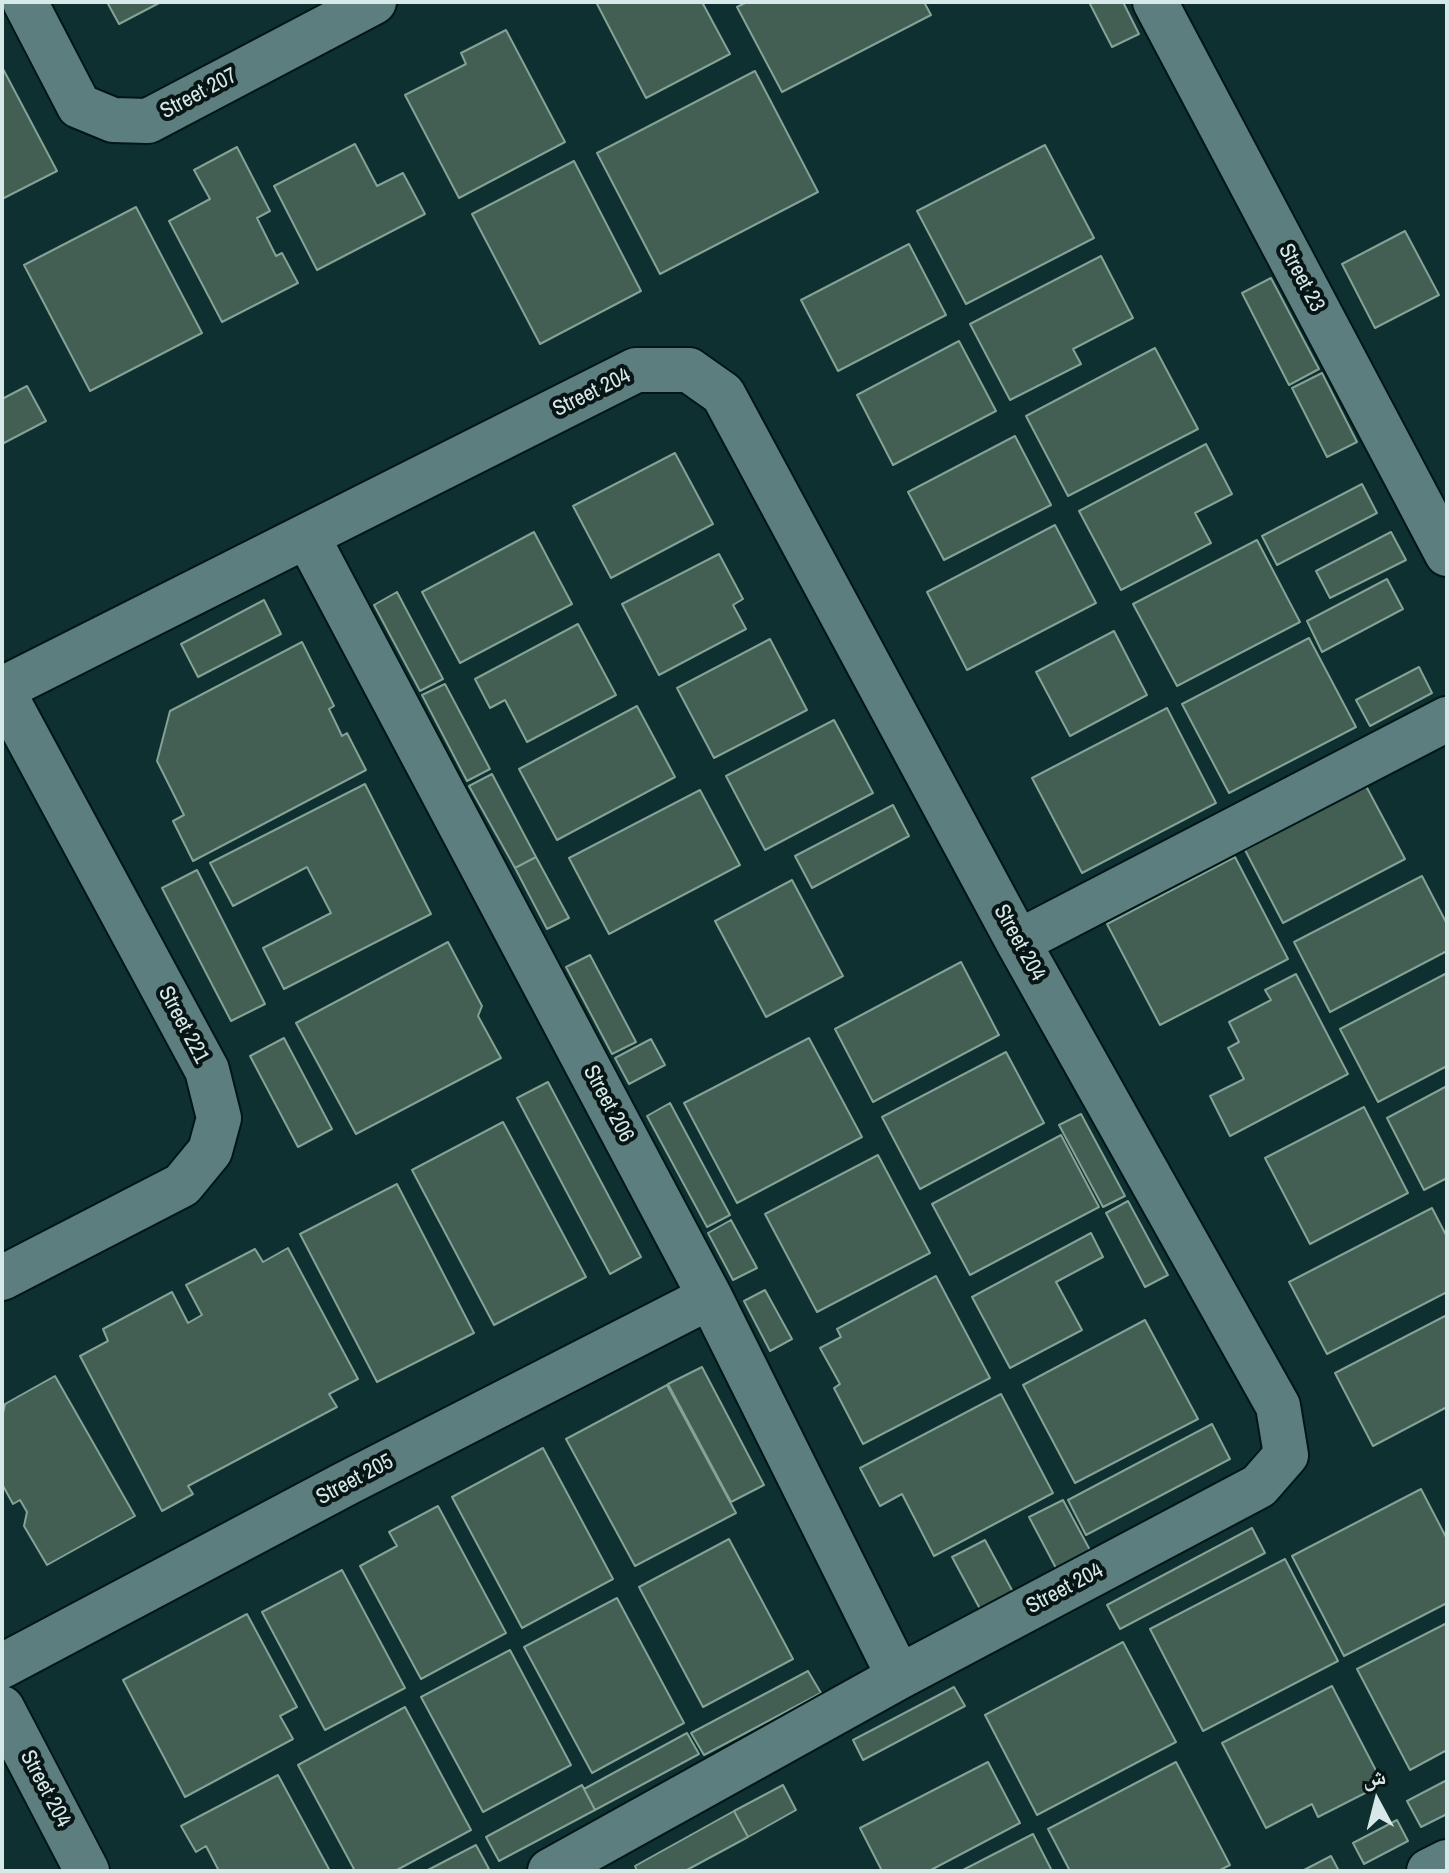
<!DOCTYPE html>
<html>
<head>
<meta charset="utf-8">
<style>
	body { margin:0 }
	#map { position:relative; width:1449px; height:1873px; overflow:hidden; background:#0f3030; font-family:"Archivo Narrow","Noto Naskh Arabic",sans-serif }
	canvas { display:block }
	.frame { position:absolute; inset:0; border:4px solid #d7e8e8; pointer-events:none }
	.north { position:absolute; left:1337px; top:1761px; width:80px; height:80px; -webkit-text-stroke:6px #081515; paint-order:stroke; rotate:353deg; font-size:22px; font-weight:700; line-height:32px; text-align:center; color:#d7e8e8 }
	.north::after { content:''; display:block; margin:auto; width:28px; height:36px; background:#d7e8e8; clip-path:polygon(50% 0,100% 100%,50% 72%,0 100%) }
</style>
</head>
<body>
<div id="map">
<canvas width="1449" height="1873"></canvas>
<div class="frame"></div>
<div class="north">ش</div>
</div>
<script>
const ctx = document.querySelector('canvas').getContext('2d');
ctx.lineJoin = 'round';
function paint(path, color) {
  ctx.fillStyle = color;
  ctx.fill(path, 'evenodd');
}
function toPath(rows) {
  const path = new Path2D();
  for (const r of rows) {
    path.moveTo(r[0], r[1]);
    for (let i = 2; i < r.length; i += 2) path.lineTo(r[i], r[i + 1]);
  }
  return path;
}
function stroke(path, color, width, dash) {
  ctx.strokeStyle = color;
  ctx.lineWidth = width;
  ctx.lineCap = dash ? 'butt' : 'round';
  ctx.setLineDash(dash || []);
  ctx.stroke(path);
}
function drawText(font, color, halo, rows, align = 'center') {
  ctx.font = font + ' "Archivo Narrow",sans-serif';
  ctx.lineWidth = 8;
  ctx.setLineDash([]);
  ctx.textBaseline = 'middle';
  ctx.strokeStyle = halo;
  ctx.fillStyle = color;
  for (const [text, x, y, turn = 0] of rows) {
    ctx.save();
    ctx.translate(x, y);
    ctx.rotate((+turn || 0) * Math.PI / 180);
    ctx.textAlign = isNaN(turn) ? turn : align;
    if (halo) ctx.strokeText(text, 0, 0);
    ctx.fillText(text, 0, 0);
    ctx.restore();
  }
}
const building = toPath([
	[107,2,161,2,119,24,107,2],
	[596,2,702,2,730,54,646,98,596,2],
	[747,2,924,2,931,15,782,92,737,7,747,2],
	[1089,2,1123,2,1139,34,1112,47,1089,2],
	[506,30,565,142,459,198,405,95,466,64,461,53,506,30],
	[2,67,57,171,2,199,2,67],
	[755,71,818,192,660,274,597,153,755,71],
	[355,144,377,186,403,173,425,214,317,270,274,186,355,144],
	[1045,145,1094,238,966,304,917,211,1045,145],
	[237,147,270,211,257,218,276,256,282,253,298,283,222,322,169,221,210,199,194,170,237,147],
	[574,161,641,291,540,344,472,214,574,161],
	[136,207,202,333,90,391,24,265,136,207],
	[1405,231,1439,295,1375,328,1342,264,1405,231],
	[909,244,946,315,838,371,801,300,909,244],
	[1101,256,1133,318,1073,349,1081,364,1010,400,970,324,1101,256],
	[1271,278,1319,369,1289,385,1242,293,1271,278],
	[959,341,996,411,893,465,857,395,959,341],
	[1155,348,1198,429,1068,496,1026,416,1155,348],
	[1322,373,1357,442,1327,457,1292,388,1322,373],
	[27,386,46,421,2,444,2,399,27,386],
	[1015,436,1051,505,944,560,908,492,1015,436],
	[1206,444,1232,494,1195,513,1211,543,1121,590,1079,511,1206,444],
	[675,453,713,524,611,578,573,506,675,453],
	[1362,484,1377,513,1277,565,1262,536,1362,484],
	[1055,525,1096,603,967,670,927,592,1055,525],
	[534,532,572,604,460,663,422,592,534,532],
	[1391,532,1406,560,1330,598,1316,571,1391,532],
	[1257,540,1300,622,1177,686,1133,604,1257,540],
	[719,554,743,599,733,605,746,629,659,675,622,604,719,554],
	[1387,579,1403,609,1322,652,1307,621,1387,579],
	[397,592,443,679,420,691,374,605,397,592],
	[264,600,281,634,198,677,181,644,264,600],
	[578,624,616,695,527,742,505,700,490,708,475,679,578,624],
	[1114,631,1147,695,1070,736,1036,672,1114,631],
	[1309,638,1356,727,1229,793,1182,704,1309,638],
	[770,639,807,710,714,758,677,688,770,639],
	[302,642,334,706,329,709,342,736,347,733,366,770,193,861,173,821,184,815,157,761,170,711,302,642],
	[1419,667,1432,693,1370,726,1356,700,1419,667],
	[445,684,490,769,467,781,422,695,445,684],
	[637,706,675,777,557,840,519,769,637,706],
	[1167,708,1216,803,1082,873,1032,778,1167,708],
	[834,720,873,793,765,850,726,776,834,720],
	[492,774,536,857,515,868,469,786,492,774],
	[365,784,431,914,284,989,263,948,331,913,307,867,233,906,210,863,365,784],
	[1366,786,1405,859,1283,923,1245,850,1366,786],
	[700,790,740,865,609,934,569,858,700,790],
	[893,805,909,836,812,888,795,856,893,805],
	[536,857,569,918,547,929,515,868,536,857],
	[1235,857,1288,959,1160,1025,1107,924,1235,857],
	[197,870,265,1004,231,1021,162,888,197,870],
	[1422,876,1447,924,1447,951,1330,1012,1294,942,1422,876],
	[792,880,843,976,766,1017,715,921,792,880],
	[448,942,482,1006,478,1016,501,1058,356,1134,296,1023,448,942],
	[590,955,636,1042,612,1054,566,967,590,955],
	[961,962,999,1035,873,1102,835,1029,961,962],
	[1447,973,1447,1066,1378,1102,1340,1029,1447,973],
	[1296,974,1348,1074,1230,1136,1210,1096,1244,1079,1228,1048,1239,1042,1229,1022,1271,1000,1265,990,1296,974],
	[284,1038,332,1129,298,1147,250,1056,284,1038],
	[809,1038,862,1137,737,1203,684,1103,809,1038],
	[651,1039,665,1065,629,1084,615,1058,651,1039],
	[1006,1052,1044,1123,920,1189,882,1117,1006,1052],
	[548,1082,641,1257,610,1274,517,1098,548,1082],
	[1447,1086,1447,1178,1424,1190,1387,1118,1447,1086],
	[670,1103,730,1215,707,1227,647,1116,670,1103],
	[1364,1107,1408,1193,1310,1244,1265,1158,1364,1107],
	[1081,1114,1125,1196,1103,1207,1059,1125,1081,1114],
	[503,1122,586,1277,494,1325,412,1170,503,1122],
	[1061,1135,1099,1207,970,1275,932,1204,1061,1135],
	[878,1155,930,1253,817,1312,765,1214,878,1155],
	[397,1184,474,1333,377,1382,300,1234,397,1184],
	[1128,1201,1168,1275,1145,1287,1106,1213,1128,1201],
	[1432,1208,1447,1237,1447,1292,1327,1354,1289,1282,1432,1208],
	[731,1220,757,1268,733,1280,708,1233,731,1220],
	[1091,1233,1103,1257,1056,1282,1082,1330,1010,1368,972,1297,1091,1233],
	[288,1248,358,1379,329,1394,337,1407,188,1486,193,1494,162,1511,80,1356,108,1341,103,1329,172,1292,188,1323,202,1315,186,1285,255,1249,263,1262,288,1248],
	[936,1276,990,1378,863,1444,834,1388,840,1384,820,1348,841,1337,837,1329,936,1276],
	[765,1290,792,1339,770,1351,744,1301,765,1290],
	[1447,1315,1447,1407,1373,1446,1335,1373,1447,1315],
	[1145,1320,1198,1419,1075,1483,1023,1385,1145,1320],
	[702,1367,764,1485,731,1502,668,1384,702,1367],
	[55,1376,135,1516,47,1565,24,1526,27,1512,20,1500,13,1504,2,1484,2,1417,5,1404,55,1376],
	[667,1385,736,1513,635,1566,566,1439,667,1385],
	[1001,1394,1053,1493,934,1556,902,1494,880,1506,860,1468,1001,1394],
	[1212,1424,1230,1459,1086,1535,1068,1500,1212,1424],
	[543,1448,613,1579,522,1628,452,1497,543,1448],
	[1421,1489,1447,1539,1447,1603,1344,1656,1292,1556,1421,1489],
	[1063,1500,1091,1552,1057,1570,1029,1517,1063,1500],
	[438,1506,506,1633,421,1679,360,1566,397,1546,389,1532,438,1506],
	[1252,1528,1265,1553,1120,1629,1107,1605,1252,1528],
	[729,1539,793,1659,703,1707,639,1587,729,1539],
	[985,1540,1013,1592,980,1609,952,1557,985,1540],
	[1285,1559,1338,1661,1203,1731,1150,1629,1285,1559],
	[342,1570,405,1688,325,1730,262,1612,342,1570],
	[617,1598,684,1723,592,1773,524,1647,617,1598],
	[247,1614,297,1707,280,1716,293,1739,185,1797,123,1680,247,1614],
	[1447,1623,1447,1750,1410,1770,1357,1669,1447,1623],
	[1123,1642,1176,1742,1037,1815,985,1715,1123,1642],
	[510,1650,571,1765,483,1812,421,1697,510,1650],
	[808,1671,821,1693,704,1755,691,1733,808,1671],
	[1332,1686,1383,1784,1318,1817,1312,1804,1266,1828,1222,1743,1332,1686],
	[954,1687,965,1706,863,1760,853,1740,954,1687],
	[405,1707,471,1830,395,1871,355,1871,298,1765,405,1707],
	[687,1733,699,1754,595,1810,584,1789,687,1733],
	[988,1762,1020,1823,929,1871,882,1871,860,1828,988,1762],
	[1176,1762,1230,1865,1218,1871,1070,1871,1048,1829,1176,1762],
	[278,1775,330,1871,219,1871,206,1846,196,1852,181,1826,278,1775],
	[1447,1780,1447,1814,1421,1827,1407,1801,1447,1780],
	[582,1785,595,1810,499,1861,486,1837,582,1785],
	[783,1785,796,1810,748,1837,734,1811,783,1785],
	[734,1811,748,1837,685,1871,637,1871,635,1866,734,1811],
	[1397,1820,1408,1841,1364,1864,1353,1843,1397,1820],
	[1033,1834,1052,1871,961,1871,1033,1834],
	[476,1845,489,1869,484,1871,426,1871,476,1845],
	[1331,1856,1339,1871,1302,1871,1331,1856]
]);
const minor = toPath([
	[25,2,79,106,113,120,148,121,374,2],
	[1155,2,1447,554],
	[307,536,710,1297,899,1677],
	[2,689,636,370,689,370,723,394,1018,942,1278,1406,1286,1455,1259,1486,899,1677,550,1871],
	[2,690,207,1070,219,1118,210,1151,182,1185,2,1278],
	[1018,942,1447,719],
	[2,1666,345,1484,710,1297],
	[2,1708,87,1871],
	[1429,1871,1447,1862]
]);
const streetNames = [
	["Street 207",199,94,-28],
	["Street 23",1301,278,62],
	["Street 204",592,393,-26],
	["Street 204",1019,943,61],
	["Street 221",183,1025,62],
	["Street 206",608,1104,62],
	["Street 205",355,1480,-28],
	["Street 204",1065,1589,-28],
	["Street 204",45,1789,62]
];
paint(building, '#435f54');
stroke(building, '#84a296', 2);
stroke(minor, '#011617', 48);
stroke(minor, '#5d7e7f', 44);
drawText('22px', '#d7e8e8', '#081515', streetNames);
</script>
</body>
</html>
